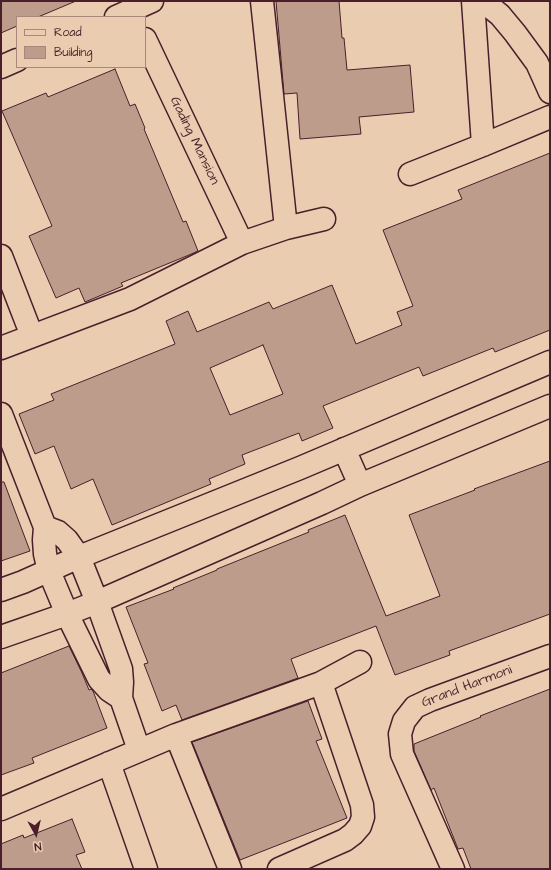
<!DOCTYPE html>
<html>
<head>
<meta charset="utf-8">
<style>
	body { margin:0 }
	#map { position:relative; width:551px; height:870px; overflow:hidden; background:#eacdb1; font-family:"Architects Daughter",sans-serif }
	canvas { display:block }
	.frame { position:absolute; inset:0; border:2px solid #4a1f2b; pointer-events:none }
	.legend { position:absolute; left:16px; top:16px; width:130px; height:52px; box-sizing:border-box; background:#eacdb1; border:1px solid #aa877b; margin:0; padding:5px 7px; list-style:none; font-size:12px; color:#4a1f2b }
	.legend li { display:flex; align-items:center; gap:8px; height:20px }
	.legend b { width:20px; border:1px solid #aa877b }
	.north { position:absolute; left:16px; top:814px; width:40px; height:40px; -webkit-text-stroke:3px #eacdb1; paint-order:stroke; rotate:172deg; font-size:11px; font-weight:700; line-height:16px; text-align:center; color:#4a1f2b }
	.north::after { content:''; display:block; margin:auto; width:14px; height:18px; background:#4a1f2b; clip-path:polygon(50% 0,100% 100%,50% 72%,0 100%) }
</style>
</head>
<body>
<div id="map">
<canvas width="551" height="870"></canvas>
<div class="frame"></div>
<ul class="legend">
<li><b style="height:5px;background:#eacdb1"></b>Road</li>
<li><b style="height:11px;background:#bd9c8c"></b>Building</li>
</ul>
<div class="north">N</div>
</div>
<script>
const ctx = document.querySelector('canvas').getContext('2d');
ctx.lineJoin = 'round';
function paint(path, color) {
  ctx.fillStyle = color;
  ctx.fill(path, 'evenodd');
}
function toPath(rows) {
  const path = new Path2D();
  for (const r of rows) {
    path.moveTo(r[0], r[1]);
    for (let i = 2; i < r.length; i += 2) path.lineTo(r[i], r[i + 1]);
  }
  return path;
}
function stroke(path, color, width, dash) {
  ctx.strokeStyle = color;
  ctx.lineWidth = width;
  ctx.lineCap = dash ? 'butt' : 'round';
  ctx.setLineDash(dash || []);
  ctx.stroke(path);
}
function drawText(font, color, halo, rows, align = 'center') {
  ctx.font = font + ' "Architects Daughter",sans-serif';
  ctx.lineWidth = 4;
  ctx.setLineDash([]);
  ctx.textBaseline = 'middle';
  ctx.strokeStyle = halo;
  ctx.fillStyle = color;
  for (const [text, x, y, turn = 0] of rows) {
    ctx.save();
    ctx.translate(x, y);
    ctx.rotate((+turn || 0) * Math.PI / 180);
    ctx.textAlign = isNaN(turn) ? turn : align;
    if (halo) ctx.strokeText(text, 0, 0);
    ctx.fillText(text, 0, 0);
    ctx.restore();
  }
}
const building = toPath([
	[1,1,76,1,38,17,17,17,17,26,1,33,1,1],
	[276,1,339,1,342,38,344,38,347,70,410,65,414,112,359,117,361,134,300,139,297,93,284,94,276,1],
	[115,69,130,106,135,104,145,128,144,129,183,222,186,221,198,251,189,255,121,283,123,286,85,302,79,288,56,298,29,236,52,226,2,111,46,93,48,97,115,69],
	[550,153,550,330,495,352,493,348,423,376,419,367,323,406,333,428,302,441,299,433,242,455,245,464,209,479,211,484,112,525,93,479,71,489,54,446,35,454,19,414,54,400,51,394,175,344,166,321,188,311,197,332,269,302,273,309,332,285,356,344,402,325,397,312,413,306,383,230,462,199,458,190,550,153],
	[263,345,283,394,230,415,210,368,263,345],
	[550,461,550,614,449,651,450,655,395,675,376,626,291,659,298,678,182,720,176,705,162,711,144,664,148,663,126,607,174,589,173,588,217,570,217,569,309,532,308,530,345,515,386,616,440,596,409,515,475,490,474,489,550,461],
	[1,482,4,482,30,551,1,561,1,482],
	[69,646,82,673,89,690,91,689,93,691,107,728,32,758,34,763,1,775,1,673,69,646],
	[550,689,550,869,471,869,463,848,458,849,434,788,431,790,414,751,414,744,481,717,480,716,550,689],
	[308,701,322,739,316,741,347,818,240,860,192,742,308,701],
	[72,819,85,852,76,855,82,869,1,869,1,844,23,835,24,838,72,819]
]);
const minor = toPath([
	[262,1,286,228],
	[473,1,483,145],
	[483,1,500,15,515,33,537,63,550,92],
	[116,17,152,1],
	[145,39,242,243],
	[1,67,17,60],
	[410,174,483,145,550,117],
	[1,256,32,336],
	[1,348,130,299,242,243,286,228,324,219],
	[1,414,45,527,44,540,45,554,49,571,67,614,99,679,109,690,121,698],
	[344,449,360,485],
	[45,527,58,532,67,540,79,557,97,602,121,669,122,682,121,698,139,750],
	[1,590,23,582,79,557,300,468,550,362],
	[1,637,67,614,97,602,322,503,360,485,550,406],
	[321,683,360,662],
	[176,735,230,869],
	[109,763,146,869],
	[1,809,176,735,321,683,362,805,363,817,360,826,353,834,345,840,279,869],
	[453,869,402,754,400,734,404,721,415,707,430,700,550,656]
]);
const streetNames = [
	["Gading Mansion",194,141,64],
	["Grand Harmoni",467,687,-21]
];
paint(building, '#bd9c8c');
stroke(building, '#4a1f2b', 1);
stroke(minor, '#4a1f2b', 25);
stroke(minor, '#eacdb1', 22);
drawText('14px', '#4a1f2b', '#eacdb1', streetNames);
</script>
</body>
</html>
